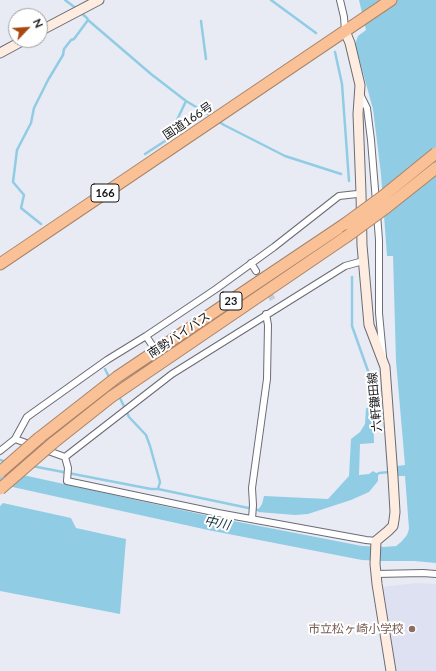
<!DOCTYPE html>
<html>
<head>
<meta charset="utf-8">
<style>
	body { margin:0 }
	#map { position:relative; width:436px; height:671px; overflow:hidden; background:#e8ebf4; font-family:Lato,sans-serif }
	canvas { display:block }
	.north { position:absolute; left:8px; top:8px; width:40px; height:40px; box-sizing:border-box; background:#fff; border:1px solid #a1a1a2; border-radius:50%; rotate:65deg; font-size:11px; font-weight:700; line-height:16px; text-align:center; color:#131417 }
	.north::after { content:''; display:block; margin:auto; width:14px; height:18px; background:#aa470f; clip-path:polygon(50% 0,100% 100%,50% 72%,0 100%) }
</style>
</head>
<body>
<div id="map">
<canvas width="436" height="671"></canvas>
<div class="north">N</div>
</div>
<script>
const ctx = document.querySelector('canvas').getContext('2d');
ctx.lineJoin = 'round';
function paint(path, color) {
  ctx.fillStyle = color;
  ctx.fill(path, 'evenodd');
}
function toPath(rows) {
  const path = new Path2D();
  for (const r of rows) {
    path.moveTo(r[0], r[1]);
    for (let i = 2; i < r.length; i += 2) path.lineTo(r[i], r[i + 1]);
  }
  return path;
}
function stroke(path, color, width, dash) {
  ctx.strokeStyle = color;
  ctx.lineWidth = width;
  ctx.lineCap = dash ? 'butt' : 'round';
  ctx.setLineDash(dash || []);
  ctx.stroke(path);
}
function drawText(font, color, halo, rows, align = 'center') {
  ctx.font = font + ' Lato,"Noto Sans JP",sans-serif';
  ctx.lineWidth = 4;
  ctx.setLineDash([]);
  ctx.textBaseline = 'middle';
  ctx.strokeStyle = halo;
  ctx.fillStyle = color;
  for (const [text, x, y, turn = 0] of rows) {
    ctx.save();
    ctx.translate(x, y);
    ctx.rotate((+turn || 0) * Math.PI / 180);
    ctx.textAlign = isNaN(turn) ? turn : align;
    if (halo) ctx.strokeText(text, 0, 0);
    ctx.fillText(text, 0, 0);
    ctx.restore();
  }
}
const built = toPath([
	[416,583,436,584,436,671,395,671,381,587]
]);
const water = toPath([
	[359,0,436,0,436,563,414,561,381,561,382,547,395,547,401,542,407,535,409,529,405,476,398,476,397,466,405,465,396,361,393,256,387,256,381,174,373,109,355,44,358,36,366,30],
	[366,408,373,409,374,443,360,444,359,475,369,474,373,471,378,474,378,481,369,492,351,500,308,514,295,515,258,512,258,510,262,504,264,496,328,499,349,476,351,439,360,432,365,424],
	[3,503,71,518,76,528,126,539,120,614,0,591,0,506]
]);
const stream = toPath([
	[65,0,77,9],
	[271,0,316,33],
	[81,13,87,18,88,20,151,74,186,101,213,117],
	[201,21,206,59],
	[335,52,342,84,349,181],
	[218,121,224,125,285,156,341,174],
	[145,154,168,139,186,101],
	[41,224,21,208,24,195,13,182,17,150,31,123,34,108,48,80,63,55,64,49,71,40,74,39,88,20],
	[352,277,352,326,368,371,369,412],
	[105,369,110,379],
	[119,396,129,417,146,435,150,446,160,482,158,489,258,510,261,510],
	[0,460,7,462],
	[32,466,151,489,158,489],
	[375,476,379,473,401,471]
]);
const river = toPath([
	[0,477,213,524,362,553,384,554,436,550]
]);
const streetTunnel = toPath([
	[256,271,273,300]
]);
const street = toPath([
	[340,0,344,17,345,31],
	[360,94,367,108,371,140,376,202],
	[377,214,379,240,379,313,383,356],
	[251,263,256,271],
	[146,336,156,351],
	[15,439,27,417,107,360,146,336,216,289,274,247,339,196,357,194,361,193],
	[0,451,15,439,65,457,68,468,67,481,218,513,366,540,376,541],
	[65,457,172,374,345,266,363,261],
	[252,519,253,505,252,488,267,379,268,325,266,314],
	[376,574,423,573,436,574]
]);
const secondary = toPath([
	[40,31,99,0],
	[345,31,350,43,360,85,358,114,361,193,362,245,369,325,385,367,393,477,395,512,394,520,393,526,388,531,376,541,375,564,377,584,391,671],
	[0,53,24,40]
]);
const highway = toPath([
	[0,264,391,0],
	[39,438,117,377,345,224],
	[53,443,111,397,346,237]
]);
const highwayBridge = toPath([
	[345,224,382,197,436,153],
	[346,237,387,207,436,168],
	[0,472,39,438],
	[0,489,53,443]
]);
const markers = [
	[412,629,4,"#8d6e63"]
];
const shields = [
	[105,193,28],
	[231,301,22]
];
const shieldNames = [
	["166",105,193],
	["23",231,301]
];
const streetNames = [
	["国道166号",188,121,-34],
	["南勢バイパス",179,335,-34],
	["六軒鎌田線",375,402,-95]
];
const educationNames = [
	["市立松ヶ崎小学校",404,629]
];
const waterNames = [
	["中川",217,523,12]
];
paint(built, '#dee1f2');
paint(water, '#91cce5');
stroke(stream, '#91cce5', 2.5);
stroke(river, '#91cce5', 14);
stroke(streetTunnel, '#c8cbd3', 6, [6, 3]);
stroke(street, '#6b6c75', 8);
stroke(secondary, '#6b6c75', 11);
stroke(highway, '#a9846a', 13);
stroke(street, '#fff', 6);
stroke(secondary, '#feece0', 9);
stroke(highway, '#fac197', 11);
stroke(highwayBridge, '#a9846a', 13, []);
stroke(highwayBridge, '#fac197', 11);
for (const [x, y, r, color] of markers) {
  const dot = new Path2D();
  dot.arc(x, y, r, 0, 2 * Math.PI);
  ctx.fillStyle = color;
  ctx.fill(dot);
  stroke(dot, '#fff', 1.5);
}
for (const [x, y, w] of shields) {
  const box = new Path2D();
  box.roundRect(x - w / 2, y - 9, w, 18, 3);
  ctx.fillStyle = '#fff';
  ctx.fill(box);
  stroke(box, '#131417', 1);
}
drawText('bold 11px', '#131417', null, shieldNames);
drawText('12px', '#131417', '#fff', streetNames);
drawText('12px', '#785e54', '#fff', educationNames, 'right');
drawText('italic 13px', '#122f3a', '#fff', waterNames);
</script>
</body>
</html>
